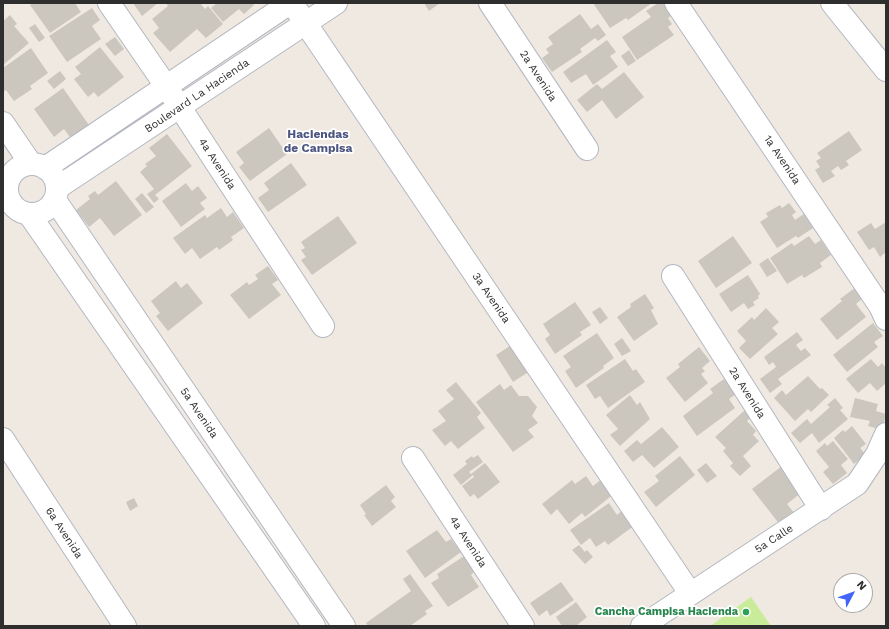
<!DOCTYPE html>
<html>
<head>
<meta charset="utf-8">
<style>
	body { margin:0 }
	#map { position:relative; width:889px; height:629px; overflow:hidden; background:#efe9e1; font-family:"Work Sans",sans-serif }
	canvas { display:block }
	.frame { position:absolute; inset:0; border:4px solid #2e2e2e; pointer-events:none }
	.north { position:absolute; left:833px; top:573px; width:40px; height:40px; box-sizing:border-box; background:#fff; border:1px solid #ababab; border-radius:50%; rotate:49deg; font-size:11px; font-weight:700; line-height:16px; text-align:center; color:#2e2e2e }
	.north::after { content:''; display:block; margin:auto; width:14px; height:18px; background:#4264fb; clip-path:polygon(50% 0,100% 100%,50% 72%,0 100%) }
</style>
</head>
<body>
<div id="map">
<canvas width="889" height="629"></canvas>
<div class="frame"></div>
<div class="north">N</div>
</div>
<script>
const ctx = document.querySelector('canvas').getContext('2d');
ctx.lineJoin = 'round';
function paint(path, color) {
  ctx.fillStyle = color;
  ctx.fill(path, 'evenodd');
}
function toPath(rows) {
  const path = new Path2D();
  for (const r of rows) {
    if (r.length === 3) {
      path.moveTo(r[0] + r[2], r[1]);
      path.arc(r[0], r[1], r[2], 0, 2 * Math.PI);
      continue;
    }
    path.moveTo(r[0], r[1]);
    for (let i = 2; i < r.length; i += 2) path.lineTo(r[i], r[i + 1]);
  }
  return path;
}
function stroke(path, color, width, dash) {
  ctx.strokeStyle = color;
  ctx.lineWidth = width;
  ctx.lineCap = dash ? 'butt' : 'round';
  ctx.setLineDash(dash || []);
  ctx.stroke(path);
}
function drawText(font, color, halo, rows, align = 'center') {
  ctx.font = font + ' "Work Sans",sans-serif';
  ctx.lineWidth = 3.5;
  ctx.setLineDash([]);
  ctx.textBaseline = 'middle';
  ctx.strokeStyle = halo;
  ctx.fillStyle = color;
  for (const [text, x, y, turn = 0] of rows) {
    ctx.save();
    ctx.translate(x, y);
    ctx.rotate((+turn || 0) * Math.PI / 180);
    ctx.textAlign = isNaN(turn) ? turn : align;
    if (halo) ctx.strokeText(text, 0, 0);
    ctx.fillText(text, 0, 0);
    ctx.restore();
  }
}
const pitch = toPath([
	[751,597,771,626,710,626]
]);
const building = toPath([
	[33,3,75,3,81,12,50,33,30,5],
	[133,3,158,3,142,16],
	[166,3,200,3,205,9,208,6,223,24,206,38,197,29,170,52,153,33,159,28,152,19,168,6],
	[217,3,252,3,254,5,244,14,239,9,223,22,211,8],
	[424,3,440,3,429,11],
	[593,3,652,3,628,20,626,18,610,28],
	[658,3,663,3,671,16,668,18,672,24,668,27,674,35,637,60,622,37,651,17,646,11],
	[92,8,100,20,92,26,101,39,67,62,49,36],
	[580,14,591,29,598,24,606,35,598,41,595,38,580,49,582,52,552,72,542,58,549,53,546,49,553,44,548,37],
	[10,15,17,24,14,26,29,43,3,65,3,21],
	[35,24,45,38,39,42,29,28],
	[115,37,124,49,115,56,105,44],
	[607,40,616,52,610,56,618,67,593,85,586,74,571,83,563,72],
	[100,47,124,77,98,97,94,92,88,97,74,79,81,74,75,67],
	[31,48,48,73,30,86,32,89,14,101,6,90,3,92,3,68],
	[629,50,636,61,628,66,621,56],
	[60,71,66,79,54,89,47,81],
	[624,72,644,97,616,119,602,100,587,112,577,100,597,84,602,89],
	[63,88,91,128,73,141,64,129,54,137,34,109],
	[269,128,287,154,250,181,239,167,244,163,236,152],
	[849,131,862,150,846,161,849,165,841,170,838,166,831,171,835,176,823,183,815,170,820,167,816,161,821,158,817,153],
	[167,134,192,166,155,195,159,199,154,203,147,194,154,189,140,172,147,166,145,164,156,156,149,148],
	[291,163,307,185,268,212,258,198,269,190,264,183],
	[116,181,142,215,114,236,100,218,89,227,76,210,90,199,88,196,95,191,98,195],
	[186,183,192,191,198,186,207,198,200,203,205,209,181,227,162,201],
	[142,193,154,207,146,213,135,199],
	[789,203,796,212,792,215,795,220,804,214,813,228,798,238,796,236,777,248,760,222,768,217,766,213,780,205,782,208],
	[221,208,227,217,233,212,244,228,231,237,233,240,219,250,217,247,200,259,192,248,185,254,173,238,205,215,207,218],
	[338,216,357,243,312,275,301,260,306,257,301,250,305,248,301,242],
	[886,222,886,252,880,257,874,247,869,250,857,232,871,223,875,229],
	[733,236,752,263,716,288,698,261],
	[809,236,815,244,821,240,831,255,820,263,822,267,804,278,802,275,787,284,770,258,792,243,794,246],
	[768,258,777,271,767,277,759,264],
	[268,266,278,280,272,284,281,295,249,319,230,295,247,282,249,285,258,279,255,275],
	[748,275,760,294,758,296,759,298,753,302,755,305,748,309,744,303,731,312,719,294],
	[176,281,181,288,187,283,203,303,168,331,156,316,160,313,151,301],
	[856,287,864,297,856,304,866,317,837,340,820,319,842,301,840,299],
	[645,294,654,308,651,310,658,324,634,341,617,317,631,307,630,304],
	[575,302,591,325,580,332,582,335,555,354,545,339,550,335,543,324],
	[600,307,608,318,600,324,592,312],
	[766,308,779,322,772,328,778,334,750,359,739,348,746,341,737,331,752,317,754,320],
	[873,323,883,336,874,342,878,347,847,372,833,355],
	[797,332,803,340,796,345,801,351,805,348,811,355,778,379,782,384,770,393,760,379,776,367,773,362,769,365,764,357],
	[597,333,614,358,603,366,604,368,576,388,565,371,571,367,563,356],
	[622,338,631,351,622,356,614,344],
	[513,344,530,371,513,382,496,355],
	[699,347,710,361,702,368,705,371,701,374,708,383,685,402,666,378,680,367,678,364],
	[625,359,633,371,636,369,645,382,608,408,600,396,595,399,586,385],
	[871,359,878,367,882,363,886,368,886,383,877,391,870,383,858,393,846,379],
	[808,376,820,389,822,388,829,395,811,412,808,409,795,421,774,398,782,390,786,395],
	[724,379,736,394,729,399,735,408,697,436,683,416,713,393,710,389],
	[456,382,481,413,477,417,485,428,458,449,451,441,445,446,432,430,446,421,438,411,454,399,446,390],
	[500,384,504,390,511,385,519,396,528,396,537,407,532,416,538,423,528,430,534,437,513,452,476,402],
	[630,395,637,405,640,402,650,419,620,446,610,435,618,429,606,415],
	[835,398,843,408,840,410,848,419,819,443,812,433,800,443,791,433,807,419,811,424,830,407,827,405],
	[855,398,878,404,876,411,886,414,882,430,868,426,870,421,850,417],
	[745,410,751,417,747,421,756,431,753,435,759,441,743,456,751,466,740,476,730,466,733,463,723,451,726,448,715,437],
	[852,426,866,444,860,448,866,455,854,464,834,438,843,430,845,432],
	[662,427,679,447,654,468,642,455,633,462,624,451,637,440,641,444],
	[833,441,848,459,841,465,847,473,833,484,823,472,829,467,816,451,825,443,827,446],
	[478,455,483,462,469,472,471,474,485,463,500,482,478,499,474,494,470,497,462,486,474,477,473,475,461,485,453,475,467,464,465,461,472,456,473,458],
	[680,456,695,475,656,507,644,492,659,481,655,476],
	[706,463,717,476,707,483,697,470],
	[782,466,802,492,787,504,799,519,784,530,752,489],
	[586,476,593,486,603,478,615,493,585,517,582,513,569,524,557,509,551,515,542,504,572,480,575,484],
	[386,485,395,497,391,501,396,507,372,526,364,515,366,514,360,505],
	[134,498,138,506,130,511,126,502],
	[609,503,617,515,624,509,635,525,608,545,605,541,596,547,590,538,581,545,570,530],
	[437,530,446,542,451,539,461,552,425,578,406,551],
	[579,545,585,552,587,550,593,557,585,564,572,550],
	[464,556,475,571,471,575,479,587,448,607,431,583,439,578,437,574],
	[410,574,433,606,425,611,427,614,410,626,368,626,366,623,411,591,403,579],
	[561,582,574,600,550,616,547,610,539,616,530,603],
	[576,602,587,617,576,626,562,626,556,617]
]);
const minor = toPath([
	[109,3,166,86,323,326],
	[292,3,690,593],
	[490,3,587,149],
	[676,3,880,306,886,319],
	[832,3,886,70],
	[3,123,31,164],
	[32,189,25],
	[45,168,290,3],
	[57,188,336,3],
	[55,200,344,626],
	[29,214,314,626],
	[673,276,821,509],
	[3,439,125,626],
	[413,458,523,626],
	[642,626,857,484,877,454,886,434]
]);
const markers = [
	[746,612,4,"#2e9e5b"]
];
const streetNames = [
	["2a Avenida",538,76,57],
	["Boulevard La Hacienda",197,96,-34],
	["1a Avenida",782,160,56],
	["4a Avenida",217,164,57],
	["3a Avenida",491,298,56],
	["2a Avenida",747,393,58],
	["5a Avenida",199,413,56],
	["6a Avenida",64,533,57],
	["5a Calle",774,539,-33],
	["4a Avenida",468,542,57]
];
const leisureNames = [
	["Cancha Campisa Hacienda",738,612]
];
const neighbourhoodNames = [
	["Haciendas",318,134],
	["de Campisa",318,148]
];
paint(pitch, '#c9ec9a');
paint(building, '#cbc7bf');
stroke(minor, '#b4b7c1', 24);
stroke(minor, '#fff', 22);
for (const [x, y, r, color] of markers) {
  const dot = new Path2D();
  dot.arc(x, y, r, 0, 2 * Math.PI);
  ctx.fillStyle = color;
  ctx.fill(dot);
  stroke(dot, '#fff', 1.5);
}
drawText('11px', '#2e2e2e', '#fff', streetNames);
drawText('bold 11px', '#27864d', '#fff', leisureNames, 'right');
drawText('bold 12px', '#4d5680', '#fff', neighbourhoodNames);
</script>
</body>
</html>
